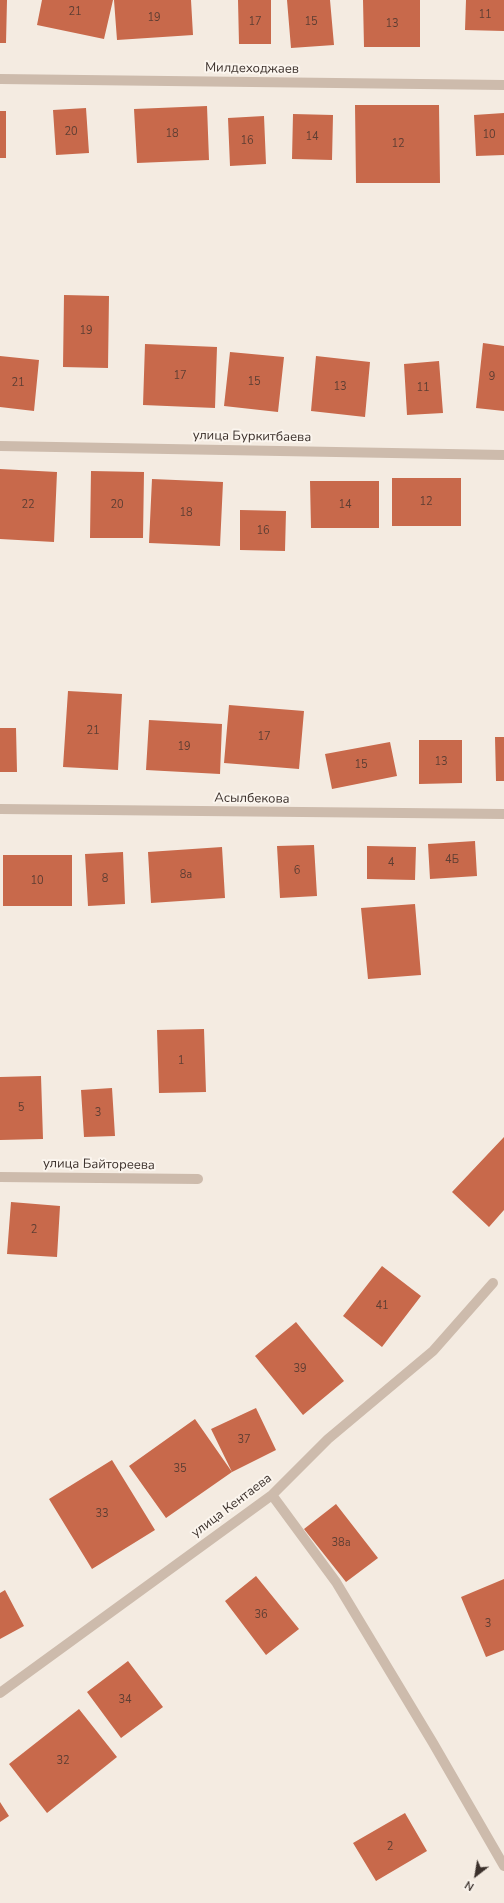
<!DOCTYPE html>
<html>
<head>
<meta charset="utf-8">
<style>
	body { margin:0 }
	#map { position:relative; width:504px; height:1903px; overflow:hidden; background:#f4ebe1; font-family:"Nunito Sans",sans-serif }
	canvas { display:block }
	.north { position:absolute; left:456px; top:1855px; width:40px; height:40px; -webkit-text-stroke:3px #fbf5ee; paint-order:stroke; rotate:211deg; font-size:11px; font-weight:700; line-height:16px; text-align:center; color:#3b302b }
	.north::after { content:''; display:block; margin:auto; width:14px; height:18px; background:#3b302b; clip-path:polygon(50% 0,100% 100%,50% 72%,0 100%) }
</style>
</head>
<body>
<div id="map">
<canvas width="504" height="1903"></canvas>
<div class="north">N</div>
</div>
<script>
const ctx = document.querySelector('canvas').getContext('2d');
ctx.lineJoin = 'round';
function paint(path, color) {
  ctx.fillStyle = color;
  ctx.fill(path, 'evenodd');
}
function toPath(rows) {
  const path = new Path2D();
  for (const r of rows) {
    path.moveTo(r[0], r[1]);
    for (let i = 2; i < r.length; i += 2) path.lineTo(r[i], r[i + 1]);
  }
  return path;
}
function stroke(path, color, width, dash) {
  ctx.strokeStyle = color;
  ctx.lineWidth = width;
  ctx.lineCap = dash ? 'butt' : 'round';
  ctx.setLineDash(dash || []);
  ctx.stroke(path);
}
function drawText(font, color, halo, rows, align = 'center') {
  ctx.font = font + ' "Nunito Sans",sans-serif';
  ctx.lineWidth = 4;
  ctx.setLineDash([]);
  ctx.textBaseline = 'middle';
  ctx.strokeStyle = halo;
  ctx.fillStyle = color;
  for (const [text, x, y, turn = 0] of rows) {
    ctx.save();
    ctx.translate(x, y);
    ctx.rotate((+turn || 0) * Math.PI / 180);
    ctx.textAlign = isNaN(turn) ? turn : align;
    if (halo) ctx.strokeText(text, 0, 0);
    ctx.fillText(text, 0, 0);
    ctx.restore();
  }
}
const building = toPath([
	[0,0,7,0,6,43,0,43],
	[42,0,113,0,104,39,37,25],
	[114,0,191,0,193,35,117,40],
	[238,0,271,0,271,44,239,44],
	[287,0,330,0,334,45,291,48],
	[363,0,420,0,420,47,364,47],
	[466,0,504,0,504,31,465,30],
	[355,105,439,105,440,183,356,183],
	[207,106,209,160,137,163,134,109],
	[86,108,89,153,56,155,53,110],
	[0,111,6,111,6,158,0,158],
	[504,113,504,155,476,156,474,115],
	[293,114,333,115,332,160,292,159],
	[264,116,266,164,230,166,228,118],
	[64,295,109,296,108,368,63,367],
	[483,343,504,346,504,411,476,408],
	[145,344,217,347,215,408,143,405],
	[230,352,284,357,278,412,224,406],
	[0,356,39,360,34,411,0,407],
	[316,356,370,362,365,417,311,411],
	[439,361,443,413,407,415,404,364],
	[0,469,57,472,54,542,0,539],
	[91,471,144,472,143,538,90,538],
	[392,478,461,478,461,526,392,526],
	[152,479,223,482,220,546,149,543],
	[310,481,379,481,379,528,311,528],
	[240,510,286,511,285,551,240,550],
	[68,691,122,694,118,770,63,767],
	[229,705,304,711,299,769,224,763],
	[149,720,222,724,220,774,146,770],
	[0,728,16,728,17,772,0,772],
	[495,737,504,737,504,781,496,781],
	[419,740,462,740,462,783,419,784],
	[390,742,397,776,332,789,325,754],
	[475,841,477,876,430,879,428,844],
	[314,845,317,896,280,898,277,846],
	[367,846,416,847,415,880,367,879],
	[222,847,225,898,151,903,148,852],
	[123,852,125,904,88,906,85,854],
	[3,855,72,855,72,906,3,906],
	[415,904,421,975,368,979,361,908],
	[204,1029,206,1092,159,1093,157,1030],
	[41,1076,43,1139,0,1140,0,1077],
	[112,1088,115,1136,84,1137,81,1090],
	[504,1137,504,1210,489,1227,452,1192],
	[11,1202,60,1206,57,1257,7,1254],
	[382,1266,421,1296,382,1347,343,1316],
	[296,1322,344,1381,303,1415,255,1356],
	[256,1408,276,1450,232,1472,211,1429],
	[195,1419,232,1472,166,1518,129,1466],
	[112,1460,155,1530,92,1569,49,1499],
	[336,1504,378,1558,346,1582,304,1529],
	[256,1576,299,1629,266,1655,225,1601],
	[504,1579,504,1650,486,1657,461,1597],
	[5,1590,24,1626,0,1639,0,1593],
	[128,1661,163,1707,121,1738,87,1692],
	[79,1709,117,1757,47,1813,9,1764],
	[0,1802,9,1816,0,1822],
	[405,1813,427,1851,376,1881,353,1843]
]);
const street = toPath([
	[0,79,504,85],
	[0,446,504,455],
	[0,809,504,814],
	[0,1177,198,1179],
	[272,1495,336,1582,433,1743,504,1866],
	[0,1693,272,1495,328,1439,433,1351,493,1283]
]);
const numberNames = [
	["21",75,12],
	["11",485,15],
	["19",154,18],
	["17",255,22],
	["15",311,22],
	["13",392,24],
	["20",71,132],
	["18",172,134],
	["10",489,135],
	["14",312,137],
	["16",247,141],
	["12",398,144],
	["19",86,331],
	["17",180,376],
	["9",492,377],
	["15",254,382],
	["21",18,383],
	["13",340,387],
	["11",423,388],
	["12",426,502],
	["22",28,505],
	["20",117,505],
	["14",345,505],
	["18",186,513],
	["16",263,531],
	["21",93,731],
	["17",264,737],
	["19",184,747],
	["13",441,762],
	["15",361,765],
	["4Б",452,860],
	["4",391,863],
	["6",297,871],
	["8а",186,875],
	["8",105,879],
	["10",37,881],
	["1",181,1061],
	["5",21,1108],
	["3",98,1113],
	["2",34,1230],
	["41",382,1306],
	["39",300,1369],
	["37",244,1440],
	["35",180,1469],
	["33",102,1514],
	["38а",341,1543],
	["36",261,1615],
	["3",488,1624],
	["34",125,1700],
	["32",63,1761],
	["2",390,1847]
];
const streetNames = [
	["Милдеходжаев",252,69,1],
	["улица Буркитбаева",252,437,1],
	["Асылбекова",252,799,1],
	["улица Байтореева",99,1165,1],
	["улица Кентаева",232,1506,-37]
];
paint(building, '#c8694b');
stroke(street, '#cdbbac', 10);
drawText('11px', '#5e3e33', null, numberNames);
drawText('13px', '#3b302b', '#fbf5ee', streetNames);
</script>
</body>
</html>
